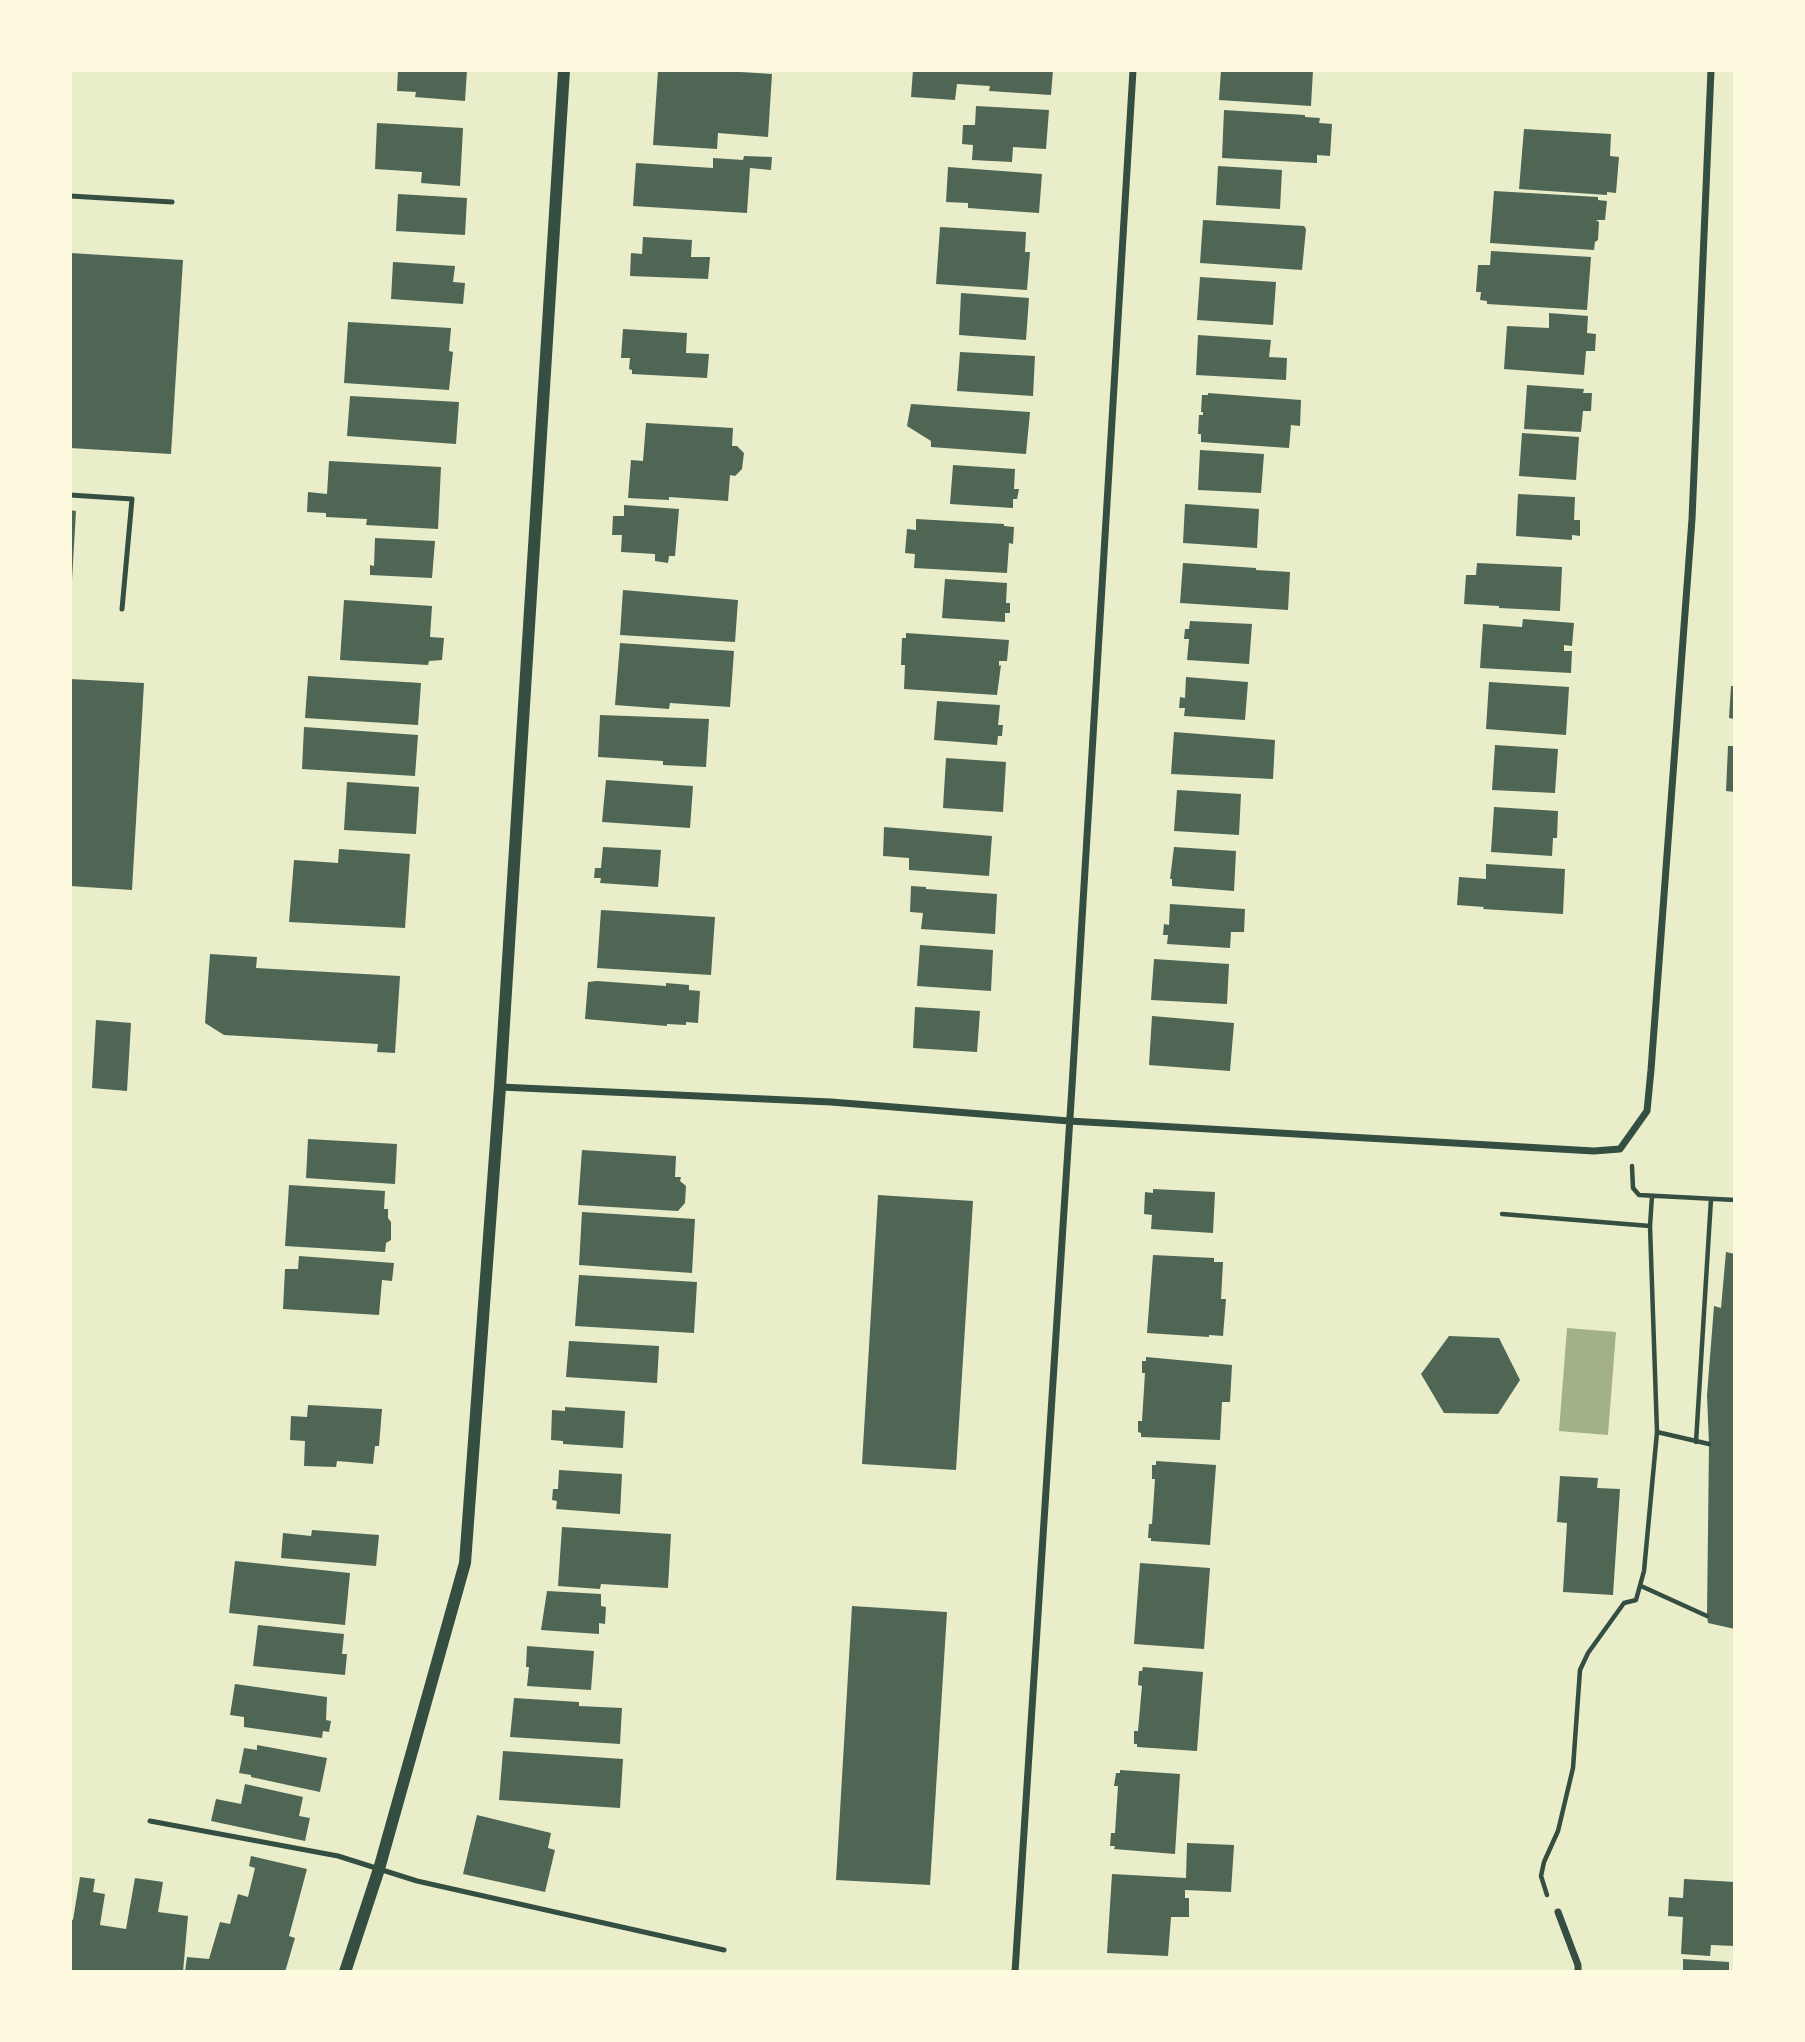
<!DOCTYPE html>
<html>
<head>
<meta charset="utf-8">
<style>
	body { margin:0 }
	#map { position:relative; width:1805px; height:2042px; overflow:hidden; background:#e9edc9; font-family:"Fira Sans Condensed",sans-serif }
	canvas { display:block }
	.frame { position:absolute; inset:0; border:72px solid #fefae0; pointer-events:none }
</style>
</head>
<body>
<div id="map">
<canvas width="1805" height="2042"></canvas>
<div class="frame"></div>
</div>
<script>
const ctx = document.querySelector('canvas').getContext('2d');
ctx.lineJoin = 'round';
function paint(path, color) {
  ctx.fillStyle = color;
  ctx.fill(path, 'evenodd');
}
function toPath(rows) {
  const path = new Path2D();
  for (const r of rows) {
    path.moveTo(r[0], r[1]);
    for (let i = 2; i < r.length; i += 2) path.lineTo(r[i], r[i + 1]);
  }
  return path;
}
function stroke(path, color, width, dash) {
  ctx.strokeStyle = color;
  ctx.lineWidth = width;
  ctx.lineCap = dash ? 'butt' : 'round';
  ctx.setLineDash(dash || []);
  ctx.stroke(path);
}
const water = toPath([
	[1567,1328,1616,1332,1608,1435,1559,1431]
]);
const building = toPath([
	[398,70,467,70,465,101,415,97,416,92,397,91],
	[658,70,709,70,772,74,768,137,718,133,717,149,653,145],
	[913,70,1053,70,1051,95,989,91,990,86,957,84,955,100,911,97],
	[1221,70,1313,70,1311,106,1219,100],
	[976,106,1049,110,1046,149,1013,147,1012,162,972,160,973,145,962,144,963,125,975,125],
	[1224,110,1305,115,1305,117,1320,118,1319,123,1332,124,1330,156,1317,155,1317,163,1222,158],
	[377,123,463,128,460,186,421,183,422,172,375,169],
	[1524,129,1611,134,1610,156,1619,157,1616,193,1607,192,1607,195,1519,189],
	[744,156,772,157,771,170,750,168,747,213,633,206,636,163,713,168,713,158,743,160],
	[1218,166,1282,170,1280,209,1216,205],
	[948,167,1042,174,1039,213,968,208,968,203,946,202],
	[1494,191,1598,197,1598,200,1607,201,1605,220,1596,220,1599,222,1598,240,1595,242,1594,250,1490,243],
	[398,194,467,198,465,235,396,231],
	[1203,220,1304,226,1306,229,1302,270,1200,263],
	[940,227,1026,232,1025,252,1030,252,1027,290,936,284],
	[643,237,692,240,691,257,710,257,708,279,630,276,631,253,642,254],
	[1491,251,1591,257,1587,310,1487,304,1487,301,1480,300,1481,292,1476,292,1478,265,1490,265],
	[70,253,183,260,171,454,70,448],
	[393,262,455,266,453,282,465,283,463,304,391,299],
	[1200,277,1276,282,1273,325,1197,320],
	[961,293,1029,298,1026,340,959,335],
	[1549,313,1588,316,1587,333,1596,334,1595,351,1586,351,1584,375,1504,369,1507,326,1549,328],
	[348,322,451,328,449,351,453,352,449,390,344,383],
	[623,329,687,333,686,353,709,354,707,378,632,374,632,370,629,369,630,358,621,358],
	[1198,335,1271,340,1269,357,1287,358,1286,380,1196,375],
	[960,352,1035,356,1033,396,957,391],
	[1527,385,1584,389,1583,393,1592,393,1591,411,1583,411,1581,432,1524,429],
	[1208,393,1301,400,1300,426,1291,425,1289,448,1201,442,1201,434,1198,434,1199,415,1203,415,1203,412,1201,412,1202,395,1208,395],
	[350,396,459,402,456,444,347,436],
	[911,404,1030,412,1026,454,931,447,931,441,907,426],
	[646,423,733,428,732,446,737,446,744,453,742,469,735,476,730,475,728,501,669,497,669,500,628,498,631,460,643,461],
	[1522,433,1579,437,1576,480,1519,476],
	[1200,450,1264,454,1261,493,1198,490],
	[329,461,441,467,438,529,366,525,367,519,326,517,326,513,307,512,308,492,327,494],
	[953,465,1015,469,1014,489,1019,489,1017,499,1013,499,1013,508,950,504],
	[1518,494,1575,497,1574,520,1580,520,1580,536,1572,535,1572,540,1516,536],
	[1185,504,1259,509,1257,548,1183,543],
	[624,505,679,509,675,556,669,556,668,563,655,561,655,554,621,552,622,535,612,535,613,516,624,516],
	[70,510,76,511,72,580,70,580],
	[916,519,1004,524,1004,526,1014,527,1013,544,1009,543,1007,573,914,568,915,554,905,553,907,529,916,530],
	[375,538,435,541,432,578,370,575,370,565,374,566],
	[1183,563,1256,568,1256,570,1290,572,1288,610,1180,603],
	[1477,563,1562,567,1560,611,1499,608,1499,606,1464,604,1466,575,1476,575],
	[945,579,1007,583,1006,603,1010,603,1010,613,1005,613,1005,622,942,618],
	[623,590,738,600,735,642,620,635],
	[344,600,432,606,430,637,444,638,442,660,429,661,428,665,340,660],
	[1523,619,1574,623,1572,646,1564,645,1564,651,1572,651,1571,673,1480,668,1483,624,1522,627],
	[1190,621,1252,624,1249,664,1187,660,1189,639,1184,639,1185,629,1189,629],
	[906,633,1009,640,1007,661,999,661,999,666,1001,665,997,695,904,689,905,665,901,665,902,638,906,638],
	[620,643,734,651,730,707,670,703,669,709,615,705],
	[308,676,421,683,418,725,305,718],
	[1186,677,1248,682,1245,720,1184,716,1185,708,1179,708,1180,697,1185,698],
	[70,679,144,683,132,890,70,886],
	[1489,682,1569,687,1566,735,1486,729],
	[1731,686,1735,686,1735,719,1729,718],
	[937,701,1000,705,998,725,1003,725,1002,736,998,736,997,745,934,740],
	[600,715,709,719,706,767,663,765,663,761,598,757],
	[304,727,418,735,415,776,302,769],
	[1174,732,1275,740,1273,779,1171,774],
	[1495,745,1558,749,1555,793,1492,790],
	[1728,746,1735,746,1735,792,1726,791],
	[946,758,1006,762,1003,812,943,808],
	[606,780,693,786,690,828,602,822],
	[347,782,419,787,416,834,344,830],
	[1177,790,1241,794,1239,835,1174,831],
	[1494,807,1558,811,1557,838,1553,838,1552,856,1491,852],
	[884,827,992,836,989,876,909,870,909,858,883,856],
	[603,847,661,850,658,887,600,883,601,878,594,878,595,868,601,868],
	[1174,847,1236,851,1234,891,1172,886,1172,879,1170,879],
	[339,849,410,854,405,928,289,922,294,860,338,863],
	[1486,864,1565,869,1563,914,1483,909,1484,907,1457,905,1459,877,1486,879],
	[911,886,926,887,926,889,997,894,995,934,921,929,923,913,910,912],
	[1170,904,1245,909,1244,932,1231,932,1230,948,1167,944,1168,935,1163,935,1164,924,1169,925],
	[601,910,715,917,711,975,597,968],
	[920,945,993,950,991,991,917,986],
	[210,954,257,957,256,968,400,976,395,1053,377,1052,378,1044,224,1035,205,1023],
	[1154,959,1229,964,1227,1004,1151,1000],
	[597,981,666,986,666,983,689,985,689,990,700,991,698,1023,686,1022,686,1025,667,1024,667,1026,585,1019,588,982],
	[915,1007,980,1011,977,1052,913,1048],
	[1152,1016,1234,1023,1230,1071,1149,1065],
	[96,1020,131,1023,127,1091,92,1088],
	[308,1139,397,1144,395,1184,306,1178],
	[582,1150,676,1156,675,1177,681,1177,680,1181,686,1186,685,1203,678,1211,578,1205],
	[289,1185,385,1191,384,1209,388,1209,388,1218,391,1222,391,1240,386,1243,385,1252,285,1246],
	[1153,1189,1215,1192,1213,1233,1151,1229,1152,1215,1144,1214,1145,1192,1153,1193],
	[878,1195,973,1201,956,1470,862,1464],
	[582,1212,695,1219,692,1273,579,1265],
	[1726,1252,1735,1254,1735,1629,1708,1623,1707,1616,1709,1444,1707,1395,1714,1306,1721,1308],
	[1153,1255,1214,1258,1214,1262,1223,1262,1221,1299,1226,1299,1223,1336,1209,1335,1209,1337,1147,1333],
	[299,1256,394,1263,392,1281,382,1280,379,1315,283,1309,285,1269,298,1269],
	[579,1275,697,1282,694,1333,575,1326],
	[1449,1336,1499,1338,1520,1380,1498,1414,1444,1413,1421,1374],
	[569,1341,659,1346,657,1383,566,1377],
	[1146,1357,1232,1365,1230,1402,1222,1402,1220,1440,1141,1437,1141,1433,1138,1432,1138,1421,1142,1421,1145,1373,1142,1373,1142,1361,1146,1361],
	[308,1405,382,1409,379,1446,375,1446,373,1464,337,1461,336,1467,304,1466,305,1441,290,1440,291,1416,307,1417],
	[565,1407,625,1411,623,1448,563,1444,563,1441,551,1440,552,1410,565,1411],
	[1156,1461,1216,1465,1210,1545,1151,1541,1151,1538,1148,1538,1149,1524,1152,1524,1155,1479,1152,1479,1152,1465,1156,1465],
	[559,1470,622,1474,620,1514,556,1509,557,1501,552,1500,553,1489,558,1489],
	[1560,1476,1598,1478,1597,1488,1620,1489,1613,1595,1563,1592,1567,1523,1557,1522],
	[562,1527,671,1534,668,1588,601,1584,600,1589,558,1586],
	[312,1530,379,1535,376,1566,281,1558,283,1533,311,1536],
	[235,1561,350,1573,345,1625,229,1613],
	[1140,1563,1210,1568,1204,1649,1134,1644],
	[547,1591,601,1594,601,1606,606,1607,605,1624,599,1623,599,1634,541,1630],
	[852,1606,947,1612,930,1885,836,1880],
	[258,1625,344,1634,342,1654,347,1654,345,1675,253,1666],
	[527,1646,594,1651,591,1690,527,1686,529,1667,526,1667],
	[1143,1667,1203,1672,1197,1751,1137,1747,1137,1744,1134,1744,1134,1731,1138,1731,1142,1686,1138,1685,1139,1671,1142,1671],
	[235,1684,327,1697,326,1720,331,1721,329,1732,323,1731,322,1738,244,1727,244,1717,230,1715],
	[514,1698,579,1702,579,1706,622,1708,620,1744,510,1737],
	[257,1745,327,1758,320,1792,251,1777,251,1775,239,1773,244,1748,257,1750],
	[503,1751,623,1759,620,1808,499,1800],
	[1120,1770,1180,1774,1175,1854,1114,1849,1115,1846,1110,1846,1111,1833,1115,1833,1118,1786,1114,1786,1116,1773,1120,1773],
	[245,1784,303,1797,299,1816,310,1818,305,1841,211,1821,216,1799,241,1804],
	[477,1815,551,1833,548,1848,555,1850,545,1892,463,1874],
	[1187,1843,1234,1845,1231,1892,1185,1890,1185,1898,1189,1898,1189,1917,1171,1917,1168,1956,1107,1953,1112,1874,1186,1878],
	[251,1856,307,1869,289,1936,295,1938,285,1972,185,1972,187,1957,209,1959,220,1922,230,1924,238,1894,248,1897,255,1868,249,1866],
	[80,1877,95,1879,93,1892,105,1894,100,1925,126,1929,135,1878,163,1882,158,1912,188,1916,183,1972,70,1972,70,1919,73,1920],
	[1684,1879,1735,1882,1735,1946,1711,1945,1710,1956,1681,1954,1683,1917,1668,1916,1669,1897,1683,1898],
	[1683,1959,1729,1962,1729,1972,1683,1972]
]);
const path = toPath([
	[1632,1166,1633,1188,1639,1195,1735,1200],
	[1502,1214,1650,1226],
	[1657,1432,1709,1444],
	[1696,1442,1711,1199],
	[1641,1586,1707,1616],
	[1547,1895,1541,1876,1544,1862,1558,1831,1573,1768,1580,1670,1588,1653,1624,1603,1636,1600,1644,1571,1657,1432,1650,1226,1652,1196]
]);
const service = toPath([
	[70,196,172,202],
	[70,495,132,499,122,609],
	[150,1821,338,1856,417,1881,724,1950]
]);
const minor = toPath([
	[500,1087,831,1102,1069,1121,1594,1151,1620,1149,1647,1111,1651,1070,1692,519,1711,70],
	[1558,1912,1578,1965,1578,1972],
	[1015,1972,1072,1086,1133,70]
]);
const tertiary = toPath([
	[345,1972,379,1869,465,1563,500,1087,564,70]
]);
paint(water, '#a3b18a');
paint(building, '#4f6655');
stroke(path, '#344e41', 4.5);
stroke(service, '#344e41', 5);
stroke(minor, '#344e41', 7);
stroke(tertiary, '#344e41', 12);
</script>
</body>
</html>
